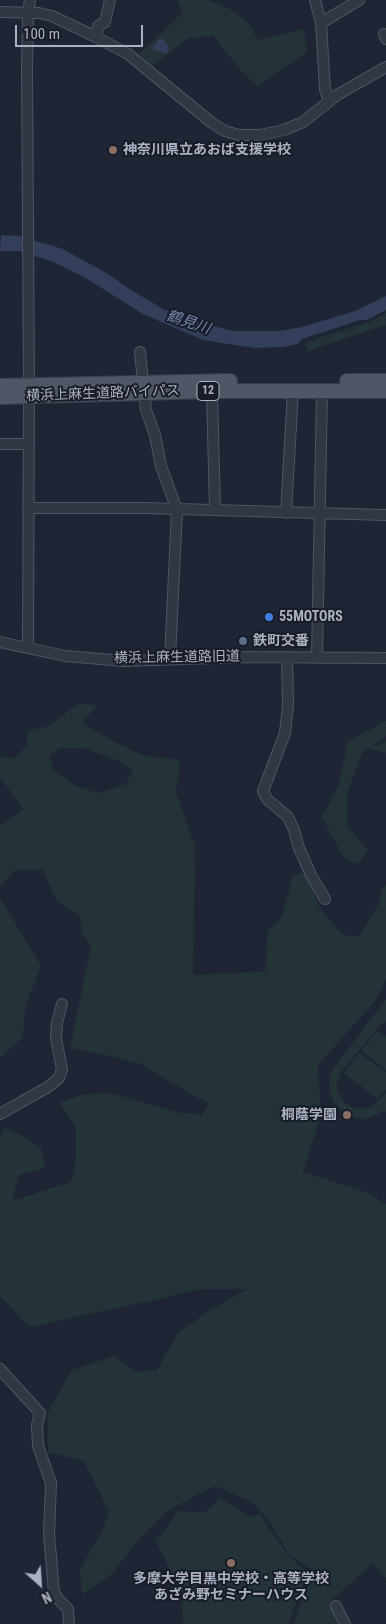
<!DOCTYPE html>
<html>
<head>
<meta charset="utf-8">
<style>
	body { margin:0 }
	#map { position:relative; width:386px; height:1624px; overflow:hidden; background:#1f2534; font-family:"Roboto Condensed",sans-serif }
	canvas { display:block }
	.north { position:absolute; left:15px; top:1559px; width:50px; height:50px; -webkit-text-stroke:4px #181c29; paint-order:stroke; rotate:154deg; font-size:14px; font-weight:700; line-height:20px; text-align:center; color:#acb1c2 }
	.north::after { content:''; display:block; margin:auto; width:18px; height:22px; background:#acb1c2; clip-path:polygon(50% 0,100% 100%,50% 72%,0 100%) }
	.scale { position:absolute; left:15px; top:25px; width:128px; height:22px; box-sizing:border-box; border:2px solid #acb1c2; border-top:0; padding-left:6px; font-size:15px; line-height:18px; white-space:nowrap; color:#acb1c2; -webkit-text-stroke:4px #181c29; paint-order:stroke }
</style>
</head>
<body>
<div id="map">
<canvas width="386" height="1624"></canvas>
<div class="north">N</div>
<div class="scale">100 m</div>
</div>
<script>
const ctx = document.querySelector('canvas').getContext('2d');
ctx.lineJoin = 'round';
function paint(path, color) {
  ctx.fillStyle = color;
  ctx.fill(path, 'evenodd');
}
function toPath(rows) {
  const path = new Path2D();
  for (const r of rows) {
    path.moveTo(r[0], r[1]);
    for (let i = 2; i < r.length; i += 2) path.lineTo(r[i], r[i + 1]);
  }
  return path;
}
function stroke(path, color, width, dash) {
  ctx.strokeStyle = color;
  ctx.lineWidth = width;
  ctx.lineCap = dash ? 'butt' : 'round';
  ctx.setLineDash(dash || []);
  ctx.stroke(path);
}
function drawText(font, color, halo, rows, align = 'center') {
  ctx.font = font + ' "Roboto Condensed","Noto Sans JP",sans-serif';
  ctx.lineWidth = 4;
  ctx.setLineDash([]);
  ctx.textBaseline = 'middle';
  ctx.strokeStyle = halo;
  ctx.fillStyle = color;
  for (const [text, x, y, turn = 0] of rows) {
    ctx.save();
    ctx.translate(x, y);
    ctx.rotate((+turn || 0) * Math.PI / 180);
    ctx.textAlign = isNaN(turn) ? turn : align;
    if (halo) ctx.strokeText(text, 0, 0);
    ctx.fillText(text, 0, 0);
    ctx.restore();
  }
}
const green = toPath([
	[177,0,208,0,230,9,250,25,258,40,304,29,307,52,257,86,241,71,214,36,188,38,152,66,139,54,183,12],
	[386,313,386,325,308,351,305,344,319,338,372,321],
	[79,704,97,705,82,723,115,742,144,756,180,760,176,792,195,846,193,975,265,972,268,931,282,917,293,875,306,873,320,909,343,935,360,936,379,903,382,888,386,886,386,979,376,1000,318,1065,321,1115,303,1172,369,1193,386,1204,386,1578,373,1563,332,1600,337,1624,294,1624,313,1570,288,1553,269,1520,252,1502,215,1486,168,1510,136,1542,112,1574,82,1594,80,1569,101,1533,109,1512,84,1461,48,1452,48,1412,72,1370,114,1356,136,1372,157,1370,178,1333,210,1310,248,1289,202,1289,180,1293,168,1297,29,1327,0,1296,0,1139,4,1128,20,1134,41,1148,45,1168,19,1175,12,1201,71,1182,76,1160,76,1128,60,1103,81,1095,111,1093,180,1113,202,1114,209,1104,155,1073,144,1065,119,1058,70,1048,91,946,82,932,80,916,56,900,43,870,15,870,0,887,0,826,23,809,0,777,0,756,14,759,27,745,28,730,46,727],
	[60,748,83,748,117,760,133,770,126,784,99,793,75,786,53,769,49,756],
	[386,721,386,736,370,747,386,742,386,753,367,748,363,751,347,793,347,826,368,850,358,864,343,857,322,817,340,782,347,742],
	[0,898,41,966,25,1007,23,1037,0,1058],
	[386,999,386,1022,381,1024,341,1072,337,1083,337,1089,342,1099,345,1103,355,1109,361,1109,372,1107,386,1093,386,1112,384,1110,376,1115,364,1119,351,1117,340,1110,332,1100,329,1088,330,1075,333,1069],
	[377,1031,386,1037,386,1070,362,1051],
	[359,1053,386,1073,386,1089,378,1099,344,1073],
	[219,1497,251,1517,256,1517,259,1513,286,1553,308,1573,288,1624,183,1624,182,1594,155,1539,163,1534,177,1511,204,1512,211,1508]
]);
const water = toPath([
	[163,39,169,47,167,54,152,49,158,40],
	[1,235,19,236,63,249,108,274,131,290,163,309,201,323,233,331,279,331,302,327,355,311,386,296,386,310,367,320,360,320,302,339,298,344,283,347,254,348,203,340,143,314,84,277,53,262,20,251,0,251]
]);
const minor = toPath([
	[315,0,321,23],
	[0,12,39,13,52,16,96,37,128,54,212,123,225,131,239,135,260,135,284,130,303,122,337,95,386,67],
	[384,34,386,39],
	[96,37,98,26,105,22,110,0],
	[329,101,325,89,321,23,359,0],
	[140,352,143,382],
	[212,391,215,510],
	[144,393,146,410,155,435,161,466,177,510,170,658],
	[0,444,29,444],
	[28,508,144,508,386,515],
	[286,513,293,390],
	[0,642,65,656,124,661,246,657,386,658],
	[28,648,29,385,27,69,28,13,30,0],
	[287,657,288,706,285,733,263,791,267,799,288,817,294,830,299,848,311,875,325,899],
	[317,658,322,390],
	[0,1114,48,1087,59,1078,62,1070,56,1038,57,1023,62,1004],
	[0,1369,40,1413,37,1425,38,1446,51,1483,49,1534,54,1592,58,1599,68,1609,69,1624],
	[336,1606,345,1624]
]);
const major = toPath([
	[347,381,386,381],
	[0,386,230,381],
	[0,397,212,391,386,391]
]);
const markers = [
	[113,150,5,"#8d6e63"],
	[269,617,5,"#3f7fe0"],
	[243,641,5,"#5c6f8a"],
	[347,1115,5,"#8d6e63"],
	[231,1563,5,"#8d6e63"]
];
const shields = [
	[208,391,22]
];
const shieldNames = [
	["12",208,391]
];
const poiNames = [
	["神奈川県立あおば支援学校",123,150],
	["55MOTORS",279,617],
	["鉄町交番",253,641],
	["桐蔭学園",337,1115,"right"],
	["多摩大学目黒中学校・高等学校",231,1579,"center"],
	["あざみ野セミナーハウス",231,1595,"center"]
];
const streetNames = [
	["横浜上麻生道路バイパス",103,394,-2],
	["横浜上麻生道路旧道",177,658,-1]
];
const waterNames = [
	["鶴見川",188,323,18]
];
paint(green, '#243338');
paint(water, '#333e5b');
stroke(minor, '#505463', 12);
stroke(major, '#3c404e', 16);
stroke(minor, '#323744', 10);
stroke(major, '#505665', 14);
for (const [x, y, r, color] of markers) {
  const dot = new Path2D();
  dot.arc(x, y, r, 0, 2 * Math.PI);
  ctx.fillStyle = color;
  ctx.fill(dot);
  stroke(dot, '#181c29', 2);
}
for (const [x, y, w] of shields) {
  const box = new Path2D();
  box.roundRect(x - w / 2, y - 9.5, w, 19, 4);
  ctx.fillStyle = '#181c29';
  ctx.fill(box);
  stroke(box, '#acb1c2', 1);
}
drawText('bold 12px', '#acb1c2', null, shieldNames);
drawText('bold 14px', '#acb1c2', '#181c29', poiNames, 'left');
drawText('14px', '#acb1c2', '#181c29', streetNames);
drawText('italic 15px', '#7584aa', '#181c29', waterNames);
</script>
</body>
</html>
